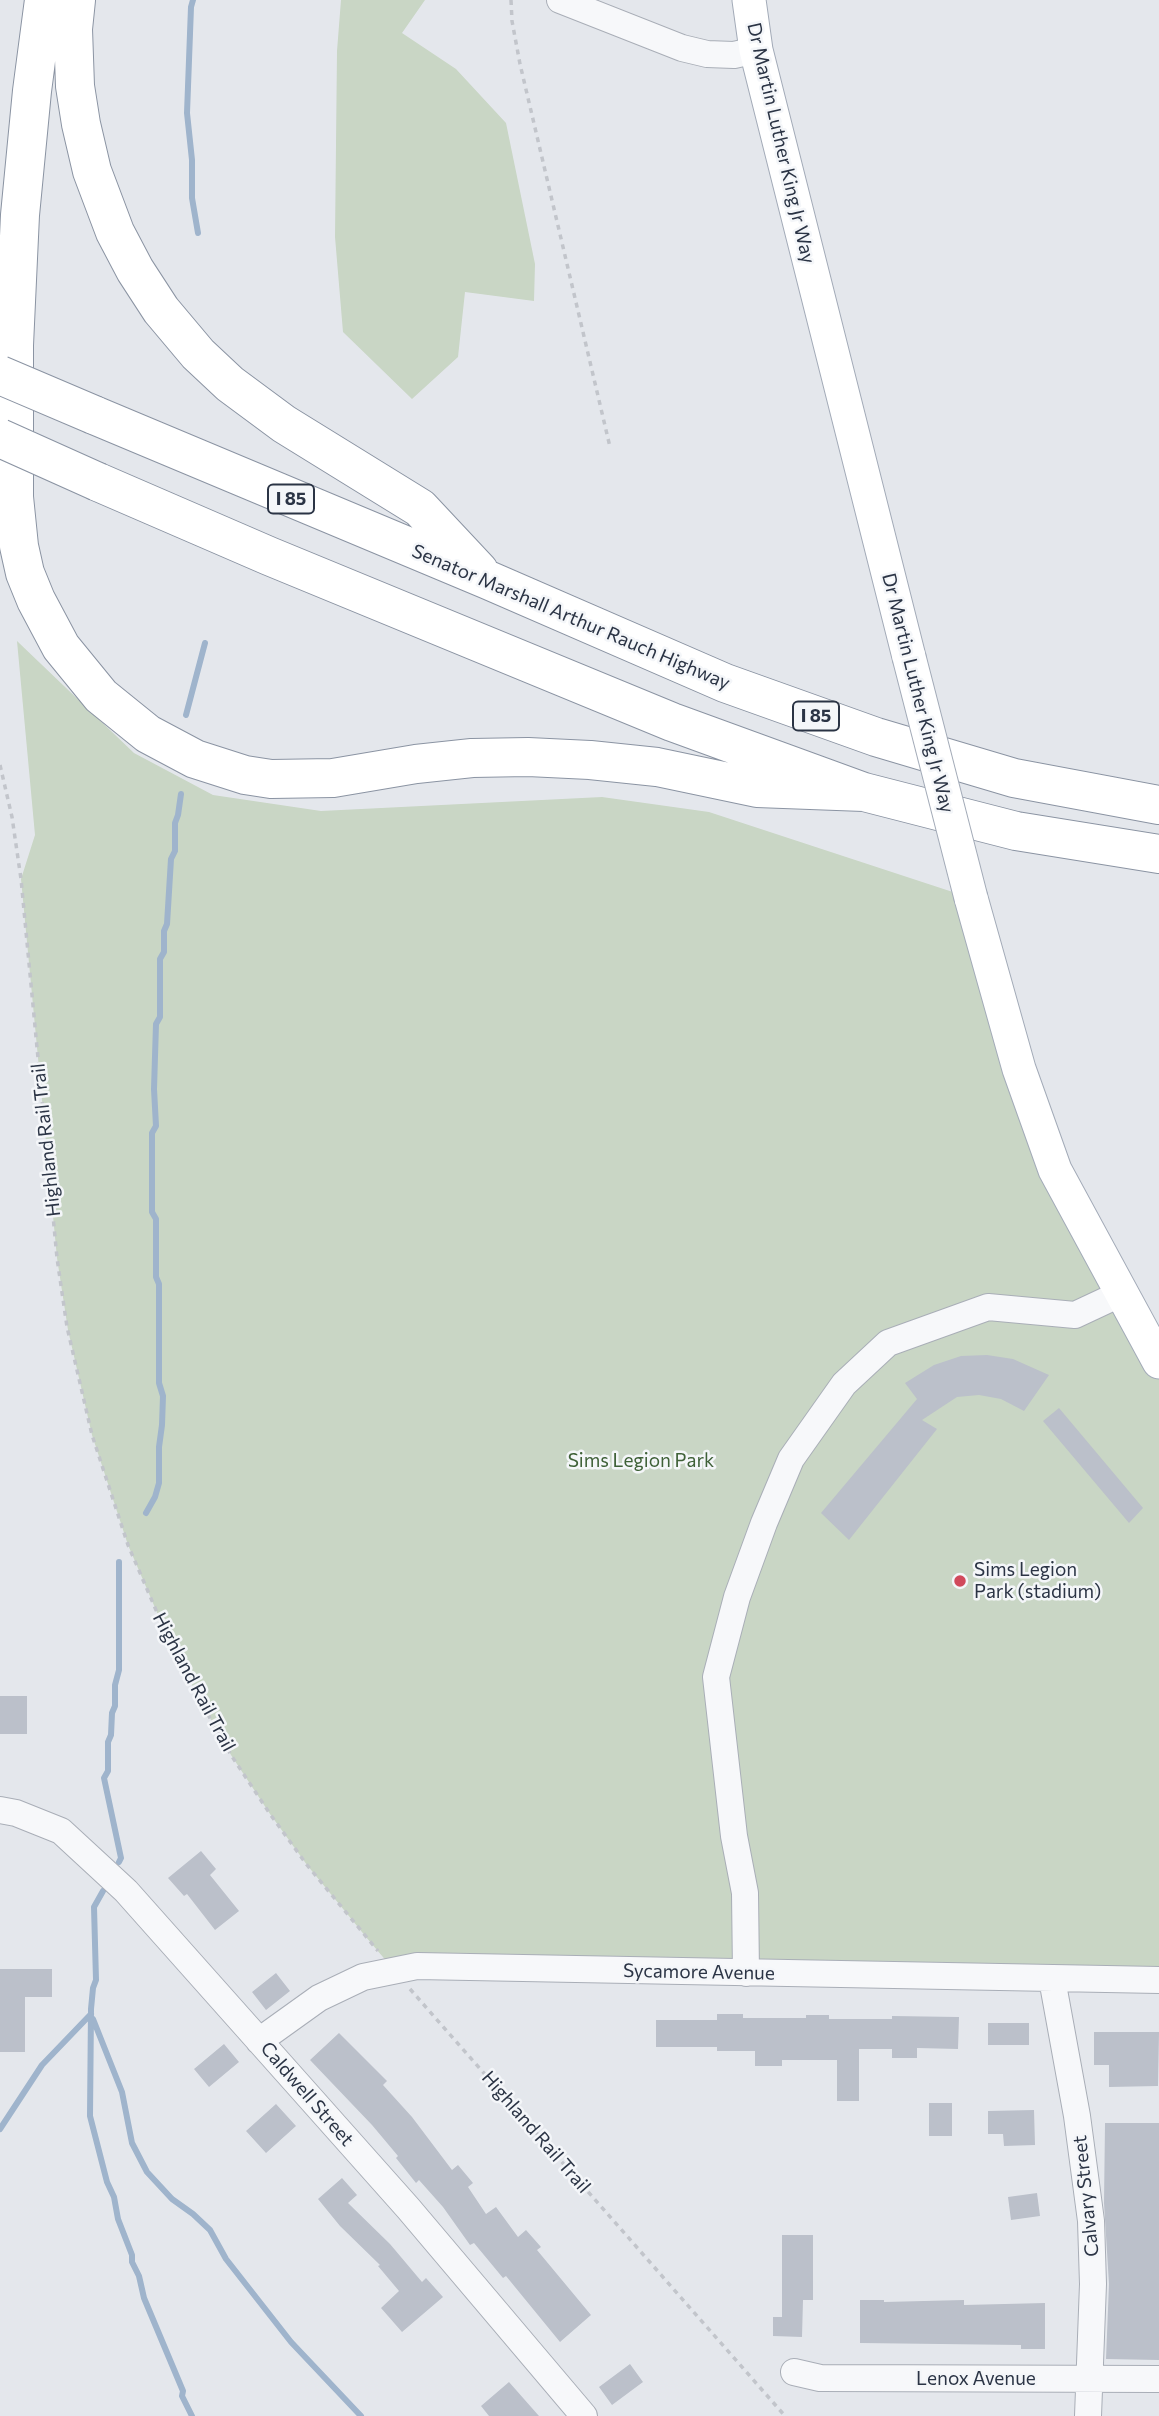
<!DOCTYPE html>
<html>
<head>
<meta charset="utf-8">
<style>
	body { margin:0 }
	canvas { display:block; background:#e4e7ec }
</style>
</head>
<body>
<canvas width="1159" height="2416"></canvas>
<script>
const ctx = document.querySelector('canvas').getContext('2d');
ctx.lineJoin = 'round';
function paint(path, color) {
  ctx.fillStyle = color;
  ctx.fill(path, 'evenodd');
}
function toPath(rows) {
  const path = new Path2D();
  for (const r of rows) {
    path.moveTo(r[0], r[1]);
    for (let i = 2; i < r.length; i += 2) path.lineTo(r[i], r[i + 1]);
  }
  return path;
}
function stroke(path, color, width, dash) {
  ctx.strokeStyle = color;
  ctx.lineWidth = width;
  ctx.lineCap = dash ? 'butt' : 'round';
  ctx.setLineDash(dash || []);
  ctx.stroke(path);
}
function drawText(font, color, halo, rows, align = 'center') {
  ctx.font = font + ' Commissioner,sans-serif';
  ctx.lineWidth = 5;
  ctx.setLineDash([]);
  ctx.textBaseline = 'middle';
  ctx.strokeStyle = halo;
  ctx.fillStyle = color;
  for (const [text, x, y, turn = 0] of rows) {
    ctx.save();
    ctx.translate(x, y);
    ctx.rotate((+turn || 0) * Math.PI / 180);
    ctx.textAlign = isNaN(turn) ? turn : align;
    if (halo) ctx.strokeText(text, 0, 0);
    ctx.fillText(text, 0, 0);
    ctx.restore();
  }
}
const green = toPath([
	[341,0,425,0,402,33,456,69,506,123,535,264,534,301,465,292,458,357,412,399,343,332,335,237,337,51],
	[17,641,134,753,213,795,321,811,602,797,709,812,971,898,1019,1069,1159,1362,1159,1980,394,1970,371,1943,307,1865,270,1814,231,1755,198,1697,165,1631,128,1545,92,1435,68,1330,57,1258,21,879,35,835]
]);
const stream = toPath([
	[193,0,191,7,187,113,192,160,192,198,198,233],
	[186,715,205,643],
	[146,1513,155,1497,159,1483,159,1447,162,1425,163,1396,159,1383,159,1284,156,1277,156,1219,152,1212,152,1133,156,1126,154,1089,156,1024,160,1017,160,959,164,952,164,931,167,924,171,859,175,851,175,823,178,815,181,794],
	[119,1862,121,1858,104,1778,108,1771,108,1742,111,1735,112,1713,115,1706,115,1685,119,1670,119,1562],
	[103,1891,94,1907,96,1980,93,1988,91,2009,90,2116,107,2182,114,2197,118,2219,132,2255,132,2262,139,2276,144,2298,183,2391,182,2396,192,2416],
	[93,2019,122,2092,132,2143,147,2172,172,2199,193,2214,210,2230,226,2259,291,2342,361,2416],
	[0,2129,42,2065,91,2014]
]);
const building = toPath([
	[987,1355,1013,1359,1049,1375,1024,1411,1001,1399,979,1395,957,1397,922,1420,937,1429,849,1540,821,1513,917,1399,905,1383,934,1365,961,1356],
	[1059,1408,1143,1508,1129,1523,1043,1421],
	[0,1696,27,1696,27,1734,0,1734],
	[201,1851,216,1869,210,1875,239,1911,215,1930,187,1894,184,1896,168,1878],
	[0,1969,52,1969,52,1997,25,1997,25,2052,0,2052],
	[276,1973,290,1991,266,2010,252,1992],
	[717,2014,743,2014,743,2018,806,2018,806,2015,829,2015,829,2019,892,2019,892,2016,959,2017,958,2049,917,2048,917,2058,892,2058,892,2049,859,2049,859,2101,837,2101,837,2060,782,2060,782,2066,755,2066,755,2051,717,2051,717,2047,656,2047,656,2020,717,2020],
	[988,2023,1029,2023,1029,2045,988,2045],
	[1094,2032,1159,2032,1158,2086,1109,2087,1109,2065,1094,2065],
	[339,2033,387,2081,383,2085,412,2117,452,2170,458,2165,473,2183,468,2187,486,2214,496,2207,518,2237,526,2230,541,2247,537,2250,591,2315,560,2342,506,2276,503,2278,474,2243,470,2245,443,2207,419,2180,416,2183,396,2158,398,2156,372,2125,310,2060],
	[224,2044,239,2062,209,2087,194,2069],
	[929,2103,952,2103,952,2136,929,2136],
	[276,2104,296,2126,266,2153,246,2131],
	[1034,2110,1035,2145,1004,2146,1003,2134,988,2134,988,2111],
	[1105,2123,1159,2123,1159,2360,1106,2359,1109,2284,1104,2203],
	[342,2178,357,2195,348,2203,390,2244,422,2282,426,2278,443,2297,402,2332,381,2308,399,2291,378,2266,380,2265,340,2226,318,2199],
	[1037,2193,1040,2216,1011,2220,1008,2197],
	[782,2235,813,2235,813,2300,803,2300,802,2337,773,2336,773,2317,782,2317],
	[860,2300,884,2300,884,2302,964,2300,964,2305,1045,2303,1045,2349,1021,2349,1021,2345,860,2343],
	[630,2364,643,2382,612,2405,599,2387],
	[509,2382,539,2416,489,2416,481,2406]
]);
const path = toPath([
	[511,0,512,21,520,64,610,447],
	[0,765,12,817,21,879,57,1258,67,1327,92,1435,128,1545,165,1631,198,1697,231,1755,270,1814,307,1865,378,1951],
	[410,1989,785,2416]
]);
const minor = toPath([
	[560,0,682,48,707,54,734,55,756,50],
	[0,1810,16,1813,61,1831,126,1891,408,2208,584,2416],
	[746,1973,745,1893,734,1836,716,1677,737,1597,764,1523,791,1459,844,1384,888,1343,988,1307,1075,1315,1122,1293],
	[1052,1979,1077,2116,1091,2221,1093,2284,1088,2416],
	[259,2041,319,1998,363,1977,417,1966,1159,1980],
	[794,2372,820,2378,1159,2379]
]);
const major = toPath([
	[749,0,756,50,909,657],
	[971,898,1019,1069,1055,1170,1159,1362]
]);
const highway = toPath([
	[44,0,32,91,20,215,14,345,14,497,19,546,25,573,36,600,61,647,101,696,148,734,195,759,245,775,271,779,333,778,416,764,472,758,528,757,590,760,657,767,757,788,864,792],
	[76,0,73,29,75,86,81,124,92,171,115,232,135,270,161,310,198,354,230,384,284,424,420,508,479,571],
	[94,415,488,580,725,683,876,737,1014,778,1159,805],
	[98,482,269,556,672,722,864,792,1016,831,1159,854]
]);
const majorBridge = toPath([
	[909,657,971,898]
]);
const highwayBridge = toPath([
	[0,375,94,415],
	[0,438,98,482]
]);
const markers = [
	[960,1581,7,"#d1495b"]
];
const shields = [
	[291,499,46],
	[816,716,46]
];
const shieldNames = [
	["I 85",291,499],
	["I 85",816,716]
];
const streetNames = [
	["Dr Martin Luther King Jr Way",781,143,77],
	["Senator Marshall Arthur Rauch Highway",571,617,23],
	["Dr Martin Luther King Jr Way",918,693,76],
	["Highland Rail Trail",46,1140,-96],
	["Highland Rail Trail",194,1682,62],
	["Sycamore Avenue",699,1972,1],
	["Caldwell Street",307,2094,49],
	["Highland Rail Trail",536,2132,49],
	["Calvary Street",1086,2196,-96],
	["Lenox Avenue",976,2379]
];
const parkNames = [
	["Sims Legion Park",641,1461]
];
const poiNames = [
	["Sims Legion",974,1570],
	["Park (stadium)",974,1592]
];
paint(green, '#c9d6c5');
stroke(stream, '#9fb4cc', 6);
paint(building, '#bbc0ca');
stroke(minor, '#a9aeb7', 28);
stroke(major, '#a3abb8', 35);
stroke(highway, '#8b94a3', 40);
stroke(path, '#c2c5cb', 3.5, [5, 5]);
stroke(minor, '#f7f8fa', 26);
stroke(major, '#fff', 33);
stroke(highway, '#fff', 38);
stroke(majorBridge, '#a3abb8', 35, []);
stroke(highwayBridge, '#8b94a3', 40, []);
stroke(majorBridge, '#fff', 33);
stroke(highwayBridge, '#fff', 38);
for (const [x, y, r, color] of markers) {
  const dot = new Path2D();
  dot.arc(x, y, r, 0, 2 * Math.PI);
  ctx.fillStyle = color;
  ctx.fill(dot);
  stroke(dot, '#f4f6f9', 2.5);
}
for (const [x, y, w] of shields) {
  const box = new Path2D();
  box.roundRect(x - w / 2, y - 14.5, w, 29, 5);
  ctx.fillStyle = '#f4f6f9';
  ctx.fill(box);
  stroke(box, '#2b3445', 2);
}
drawText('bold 18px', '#2b3445', null, shieldNames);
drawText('19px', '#2b3445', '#f4f6f9', streetNames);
drawText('19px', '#3f6138', '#f4f6f9', parkNames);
drawText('19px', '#2b3445', '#f4f6f9', poiNames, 'left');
</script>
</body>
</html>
